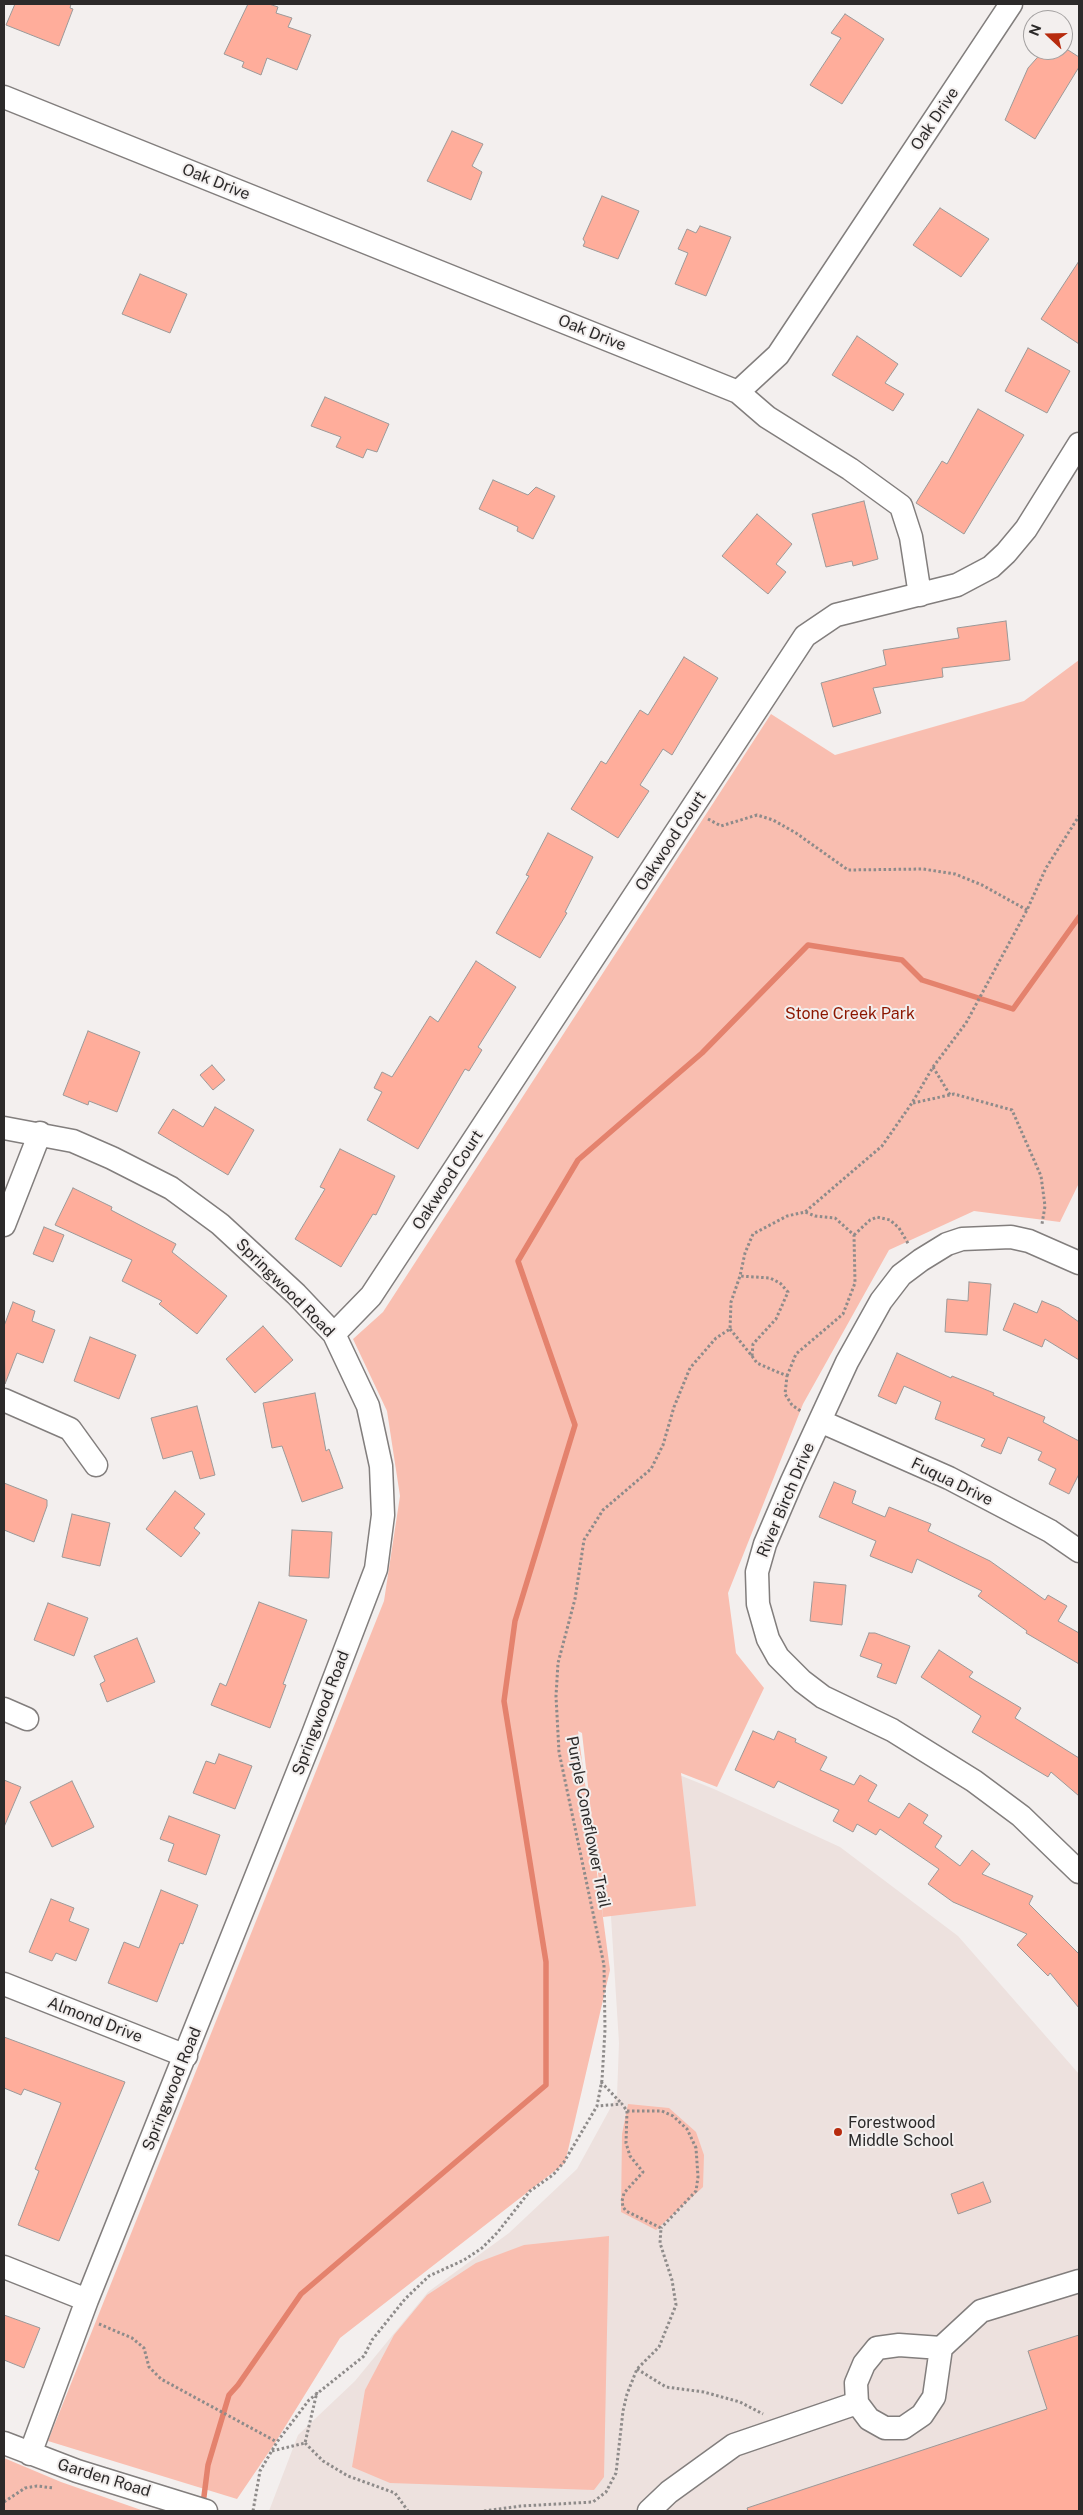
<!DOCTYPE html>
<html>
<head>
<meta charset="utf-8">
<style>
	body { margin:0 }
	#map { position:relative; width:1083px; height:2515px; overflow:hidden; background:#f3efee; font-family:"Public Sans",sans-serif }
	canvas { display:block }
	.frame { position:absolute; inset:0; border:5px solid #2c2a2a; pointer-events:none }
	.north { position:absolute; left:1023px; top:10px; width:50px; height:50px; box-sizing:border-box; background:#f3efee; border:1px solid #a3a0a0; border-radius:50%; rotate:291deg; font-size:14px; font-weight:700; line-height:20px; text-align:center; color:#2c2a2a }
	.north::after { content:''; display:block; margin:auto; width:18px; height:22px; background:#b72b0e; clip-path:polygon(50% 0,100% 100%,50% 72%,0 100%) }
</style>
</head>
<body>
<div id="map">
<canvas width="1083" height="2515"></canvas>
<div class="frame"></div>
<div class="north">N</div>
</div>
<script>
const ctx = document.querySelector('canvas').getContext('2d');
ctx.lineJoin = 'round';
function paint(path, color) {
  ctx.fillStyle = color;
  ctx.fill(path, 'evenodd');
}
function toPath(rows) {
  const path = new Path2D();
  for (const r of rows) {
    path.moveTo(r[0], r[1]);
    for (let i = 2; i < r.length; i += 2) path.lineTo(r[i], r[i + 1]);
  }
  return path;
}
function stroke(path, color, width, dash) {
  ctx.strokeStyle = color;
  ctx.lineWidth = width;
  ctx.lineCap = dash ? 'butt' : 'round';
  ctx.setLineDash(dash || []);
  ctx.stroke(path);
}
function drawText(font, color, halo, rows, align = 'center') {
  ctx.font = font + ' "Public Sans",sans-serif';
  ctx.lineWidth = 4;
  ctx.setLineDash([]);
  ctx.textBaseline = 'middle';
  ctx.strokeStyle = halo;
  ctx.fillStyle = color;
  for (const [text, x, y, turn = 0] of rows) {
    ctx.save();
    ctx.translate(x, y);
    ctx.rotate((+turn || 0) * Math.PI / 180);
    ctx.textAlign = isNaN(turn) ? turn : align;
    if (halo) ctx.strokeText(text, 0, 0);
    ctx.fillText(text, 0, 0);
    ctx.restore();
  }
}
const built = toPath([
	[585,1737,714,1789,840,1847,958,1936,1079,2074,1079,2511,269,2511,298,2435,355,2381,428,2292,509,2233,577,2169,617,2096,619,2043,610,1901]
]);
const green = toPath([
	[1079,660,1079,1183,1060,1222,974,1211,889,1250,803,1404,728,1593,736,1653,764,1688,717,1787,681,1773,696,1906,603,1917,582,1733,578,1731,610,1970,565,2163,340,2338,275,2443,237,2499,48,2441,384,1601,400,1496,387,1411,353,1339,383,1312,771,714,835,755,1024,701],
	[628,2104,669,2108,696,2132,704,2155,703,2187,656,2230,621,2212,622,2134],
	[609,2236,604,2477,594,2490,390,2483,352,2467,365,2390,394,2335,427,2295,476,2263,524,2245],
	[4,2458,61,2482,144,2511,4,2511]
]);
const stream = toPath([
	[203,2504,208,2465,229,2395,238,2385,301,2294,546,2085,546,1962,504,1701,515,1621,575,1425,518,1261,578,1160,702,1053,808,945,902,960,922,980,1013,1009,1079,917]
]);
const building = toPath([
	[15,4,71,4,70,8,73,9,59,46,6,25,15,4],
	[248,4,269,4,278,7,276,13,292,18,288,27,311,35,297,70,267,58,261,75,242,67,244,62,224,54,248,4],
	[845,14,884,39,842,104,810,85,841,38,831,33,845,14],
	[1044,50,1068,50,1079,57,1079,67,1035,139,1005,120,1028,68,1044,50],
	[452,131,483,144,472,166,482,172,471,200,427,181,452,131],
	[602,196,639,211,618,259,583,246,585,242,583,239,602,196],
	[940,208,989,239,961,277,913,245,940,208],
	[700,226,731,237,706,296,675,284,688,253,678,249,687,229,696,233,700,226],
	[1079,261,1079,344,1041,319,1079,261],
	[140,274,187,294,170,333,122,314,140,274],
	[857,336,898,364,885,383,904,394,893,411,832,375,857,336],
	[1028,348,1070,371,1047,413,1005,391,1028,348],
	[325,397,389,424,377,452,367,449,363,458,336,447,341,437,311,426,325,397],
	[978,409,1024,435,964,534,916,503,942,461,947,464,978,409],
	[493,480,528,495,536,487,555,496,533,539,517,531,518,527,479,509,493,480],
	[864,501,878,559,853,566,852,561,826,567,812,514,864,501],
	[757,514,792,544,776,564,786,572,768,594,722,556,757,514],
	[1006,621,1010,660,942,668,943,677,873,688,881,713,833,727,821,683,886,665,883,650,959,638,957,628,1006,621],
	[684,657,718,678,672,755,663,749,640,785,649,791,618,838,571,809,601,761,606,764,640,710,648,715,684,657],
	[548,833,593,857,565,912,567,913,540,958,496,933,529,876,526,875,548,833],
	[476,961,516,987,478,1047,482,1050,469,1071,465,1069,418,1149,367,1120,382,1092,374,1088,382,1072,392,1077,430,1016,438,1022,476,961],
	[88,1031,140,1052,117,1112,89,1101,88,1105,63,1095,88,1031],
	[212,1065,225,1080,213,1090,200,1075,212,1065],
	[215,1107,254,1130,228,1175,158,1133,173,1109,203,1127,215,1107],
	[340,1149,395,1176,376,1215,373,1214,341,1267,295,1239,325,1189,320,1187,340,1149],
	[73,1188,112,1207,111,1210,176,1244,172,1252,227,1296,197,1334,159,1304,162,1301,122,1281,132,1260,55,1225,73,1188],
	[44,1227,64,1235,53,1262,33,1254,44,1227],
	[969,1282,991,1284,987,1335,945,1332,947,1299,968,1301,969,1282],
	[1042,1301,1059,1308,1079,1322,1079,1360,1045,1339,1042,1347,1003,1330,1014,1303,1037,1313,1042,1301],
	[13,1302,35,1311,32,1321,55,1330,43,1363,17,1353,5,1384,4,1326,13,1302],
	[263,1326,293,1360,255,1393,226,1359,263,1326],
	[90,1337,136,1355,119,1399,74,1381,90,1337],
	[897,1353,951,1378,952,1376,994,1393,993,1395,1045,1417,1043,1422,1079,1441,1079,1474,1069,1494,1049,1484,1056,1469,1038,1460,1042,1452,1008,1437,1001,1454,981,1446,985,1439,935,1419,941,1402,904,1386,896,1404,878,1396,897,1353],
	[315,1393,326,1451,329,1449,343,1488,302,1502,282,1446,272,1448,263,1403,315,1393],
	[197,1406,215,1475,200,1479,192,1451,163,1459,151,1418,197,1406],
	[834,1482,856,1491,852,1503,885,1517,889,1507,931,1524,928,1531,990,1561,1045,1600,1048,1595,1067,1606,1058,1621,1079,1633,1079,1664,1026,1633,1027,1631,978,1596,982,1591,917,1559,912,1573,870,1556,876,1541,819,1517,834,1482],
	[4,1483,47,1500,47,1506,34,1542,4,1530,4,1483],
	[175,1491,205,1514,194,1528,200,1533,181,1557,146,1529,175,1491],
	[72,1514,110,1523,100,1566,62,1557,72,1514],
	[292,1530,332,1532,329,1578,289,1576,292,1530],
	[814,1582,846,1585,842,1625,810,1621,814,1582],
	[259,1602,307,1620,283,1684,286,1685,270,1728,211,1705,220,1683,226,1686,259,1602],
	[48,1603,88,1618,74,1656,34,1640,48,1603],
	[869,1633,875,1633,910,1646,896,1684,877,1677,882,1664,860,1656,869,1633],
	[137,1638,155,1682,107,1702,100,1684,105,1681,94,1656,137,1638],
	[939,1650,973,1672,969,1677,1021,1708,1015,1718,1079,1758,1079,1796,1051,1772,1048,1777,972,1732,981,1716,921,1677,939,1650],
	[753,1731,774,1740,778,1731,796,1739,795,1742,827,1757,820,1770,854,1785,860,1775,877,1785,868,1801,899,1818,909,1803,928,1815,923,1823,942,1836,935,1847,960,1866,972,1850,990,1864,982,1874,1033,1896,1029,1904,1079,1954,1079,2008,1050,1973,1048,1976,1017,1945,1027,1934,953,1902,928,1884,939,1869,880,1829,876,1835,857,1824,853,1832,833,1821,839,1810,778,1781,774,1788,735,1770,753,1731],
	[219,1754,252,1766,235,1809,193,1793,206,1761,215,1764,219,1754],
	[4,1780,21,1787,4,1827,4,1780],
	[72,1781,94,1827,52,1847,30,1802,72,1781],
	[169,1816,220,1835,206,1875,168,1861,174,1844,160,1839,169,1816],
	[161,1890,198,1905,183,1944,180,1943,157,2002,108,1983,124,1942,139,1948,161,1890],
	[51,1899,74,1908,69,1921,89,1929,76,1961,56,1953,52,1961,29,1952,51,1899],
	[4,2037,125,2082,59,2241,18,2225,39,2171,35,2169,61,2103,24,2089,21,2095,4,2088,4,2037],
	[983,2182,991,2202,958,2214,951,2194,983,2182],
	[4,2315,40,2328,24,2368,4,2360,4,2315],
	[1079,2335,1079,2511,748,2511,747,2508,1047,2409,1028,2351,1079,2335]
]);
const path = toPath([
	[708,819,721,826,757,815,773,820,796,833,848,870,923,869,955,874,982,885,1027,910],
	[933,1067,950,1095],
	[913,1103,954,1094,1012,1110,1041,1176,1045,1206,1042,1224],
	[854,1235,870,1220,877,1217,890,1220,899,1228,909,1245],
	[730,1329,752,1356,753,1344,776,1319,788,1292,780,1283,770,1278,740,1276],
	[752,1356,757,1363,787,1376,785,1394,792,1405,802,1412],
	[787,1376,796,1354,843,1314,855,1283,854,1235,835,1218,815,1216,805,1212],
	[601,2082,622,2104],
	[627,2111,662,2111,673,2116,687,2129,696,2148,698,2177,696,2191,661,2228],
	[99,2324,132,2338,144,2348,149,2367,161,2379,277,2442],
	[637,2369,666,2387,704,2392,740,2402,763,2414],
	[305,2443,323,2461,348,2476,395,2493,408,2511],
	[272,2451,305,2443,317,2392],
	[4,2502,25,2488,37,2486,54,2488],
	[253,2511,260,2471,277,2442,309,2400,364,2356,372,2340,405,2299,429,2276,464,2260,482,2248,497,2233,530,2191,553,2175,564,2162,597,2106,602,2080,605,2030,604,1965,559,1752,556,1696,558,1663,575,1599,584,1540,603,1510,651,1469,663,1445,674,1407,690,1368,716,1338,730,1329,731,1302,740,1276,745,1253,753,1234,787,1216,805,1212,882,1146,912,1103,933,1067,966,1023,1027,910,1046,868,1079,816],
	[484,2511,521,2506,593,2502,606,2492,616,2473,623,2411,627,2394,637,2369,659,2347,676,2305,672,2280,660,2243,661,2228,626,2211,623,2207,622,2201,624,2193,643,2172,630,2156,626,2143,627,2111,622,2104,597,2106]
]);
const minor = toPath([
	[4,97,738,392,778,355,1011,4],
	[738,392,767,417,850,469,901,506,911,537,920,595],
	[4,1128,73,1141,112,1158,171,1188,220,1224,296,1294,334,1334,368,1406,381,1466,383,1515,376,1569,313,1734,87,2300,30,2454],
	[4,1225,40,1133],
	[1079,1263,1029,1241,1011,1237,962,1239,947,1244,921,1260,901,1275,881,1301,847,1362,792,1481,765,1544,757,1572,758,1604,768,1639,778,1657,802,1681,823,1697,892,1730,974,1781,1021,1816,1079,1872],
	[334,1334,371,1296,805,636,836,615,957,585,991,567,1006,553,1026,529,1079,444],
	[4,1400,70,1429,96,1465],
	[820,1421,949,1478,1050,1531,1079,1551],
	[4,1709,27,1719],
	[4,1984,186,2056],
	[4,2267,87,2300],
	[941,2348,899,2345,877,2348,864,2364,856,2383,857,2403,869,2419,885,2428,903,2428,922,2415,934,2397,941,2348,981,2311,1079,2281],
	[4,2443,77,2471,206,2511],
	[649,2511,669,2492,734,2445,857,2403]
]);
const markers = [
	[838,2132,5,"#b72b0e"]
];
const streetNames = [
	["Oak Drive",935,119,-56],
	["Oak Drive",216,182,22],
	["Oak Drive",592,333,22],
	["Oakwood Court",671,841,-57],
	["Oakwood Court",448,1180,-57],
	["Springwood Road",285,1288,45],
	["Fuqua Drive",952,1482,26],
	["River Birch Drive",786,1500,-67],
	["Springwood Road",321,1713,-69],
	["Purple Coneflower Trail",588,1822,79],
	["Almond Drive",95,2020,21],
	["Springwood Road",172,2089,-68],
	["Garden Road",104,2478,17]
];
const parkNames = [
	["Stone Creek Park",850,1014]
];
const poiNames = [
	["Forestwood",848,2123],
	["Middle School",848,2141]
];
paint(built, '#ede1de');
paint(green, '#f9beb0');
stroke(stream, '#e4826d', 5.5);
paint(building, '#ffad9b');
stroke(building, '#9c9998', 1);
stroke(minor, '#827e7d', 25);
stroke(path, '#8e8b8a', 3, [2.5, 2.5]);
stroke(minor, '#fff', 22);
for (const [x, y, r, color] of markers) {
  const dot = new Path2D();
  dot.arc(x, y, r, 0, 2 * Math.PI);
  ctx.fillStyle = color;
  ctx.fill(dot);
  stroke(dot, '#f3efee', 2);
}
drawText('16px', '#2c2a2a', '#f3efee', streetNames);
drawText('16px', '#8c1700', '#f3efee', parkNames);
drawText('16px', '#2c2a2a', '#f3efee', poiNames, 'left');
</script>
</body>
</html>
